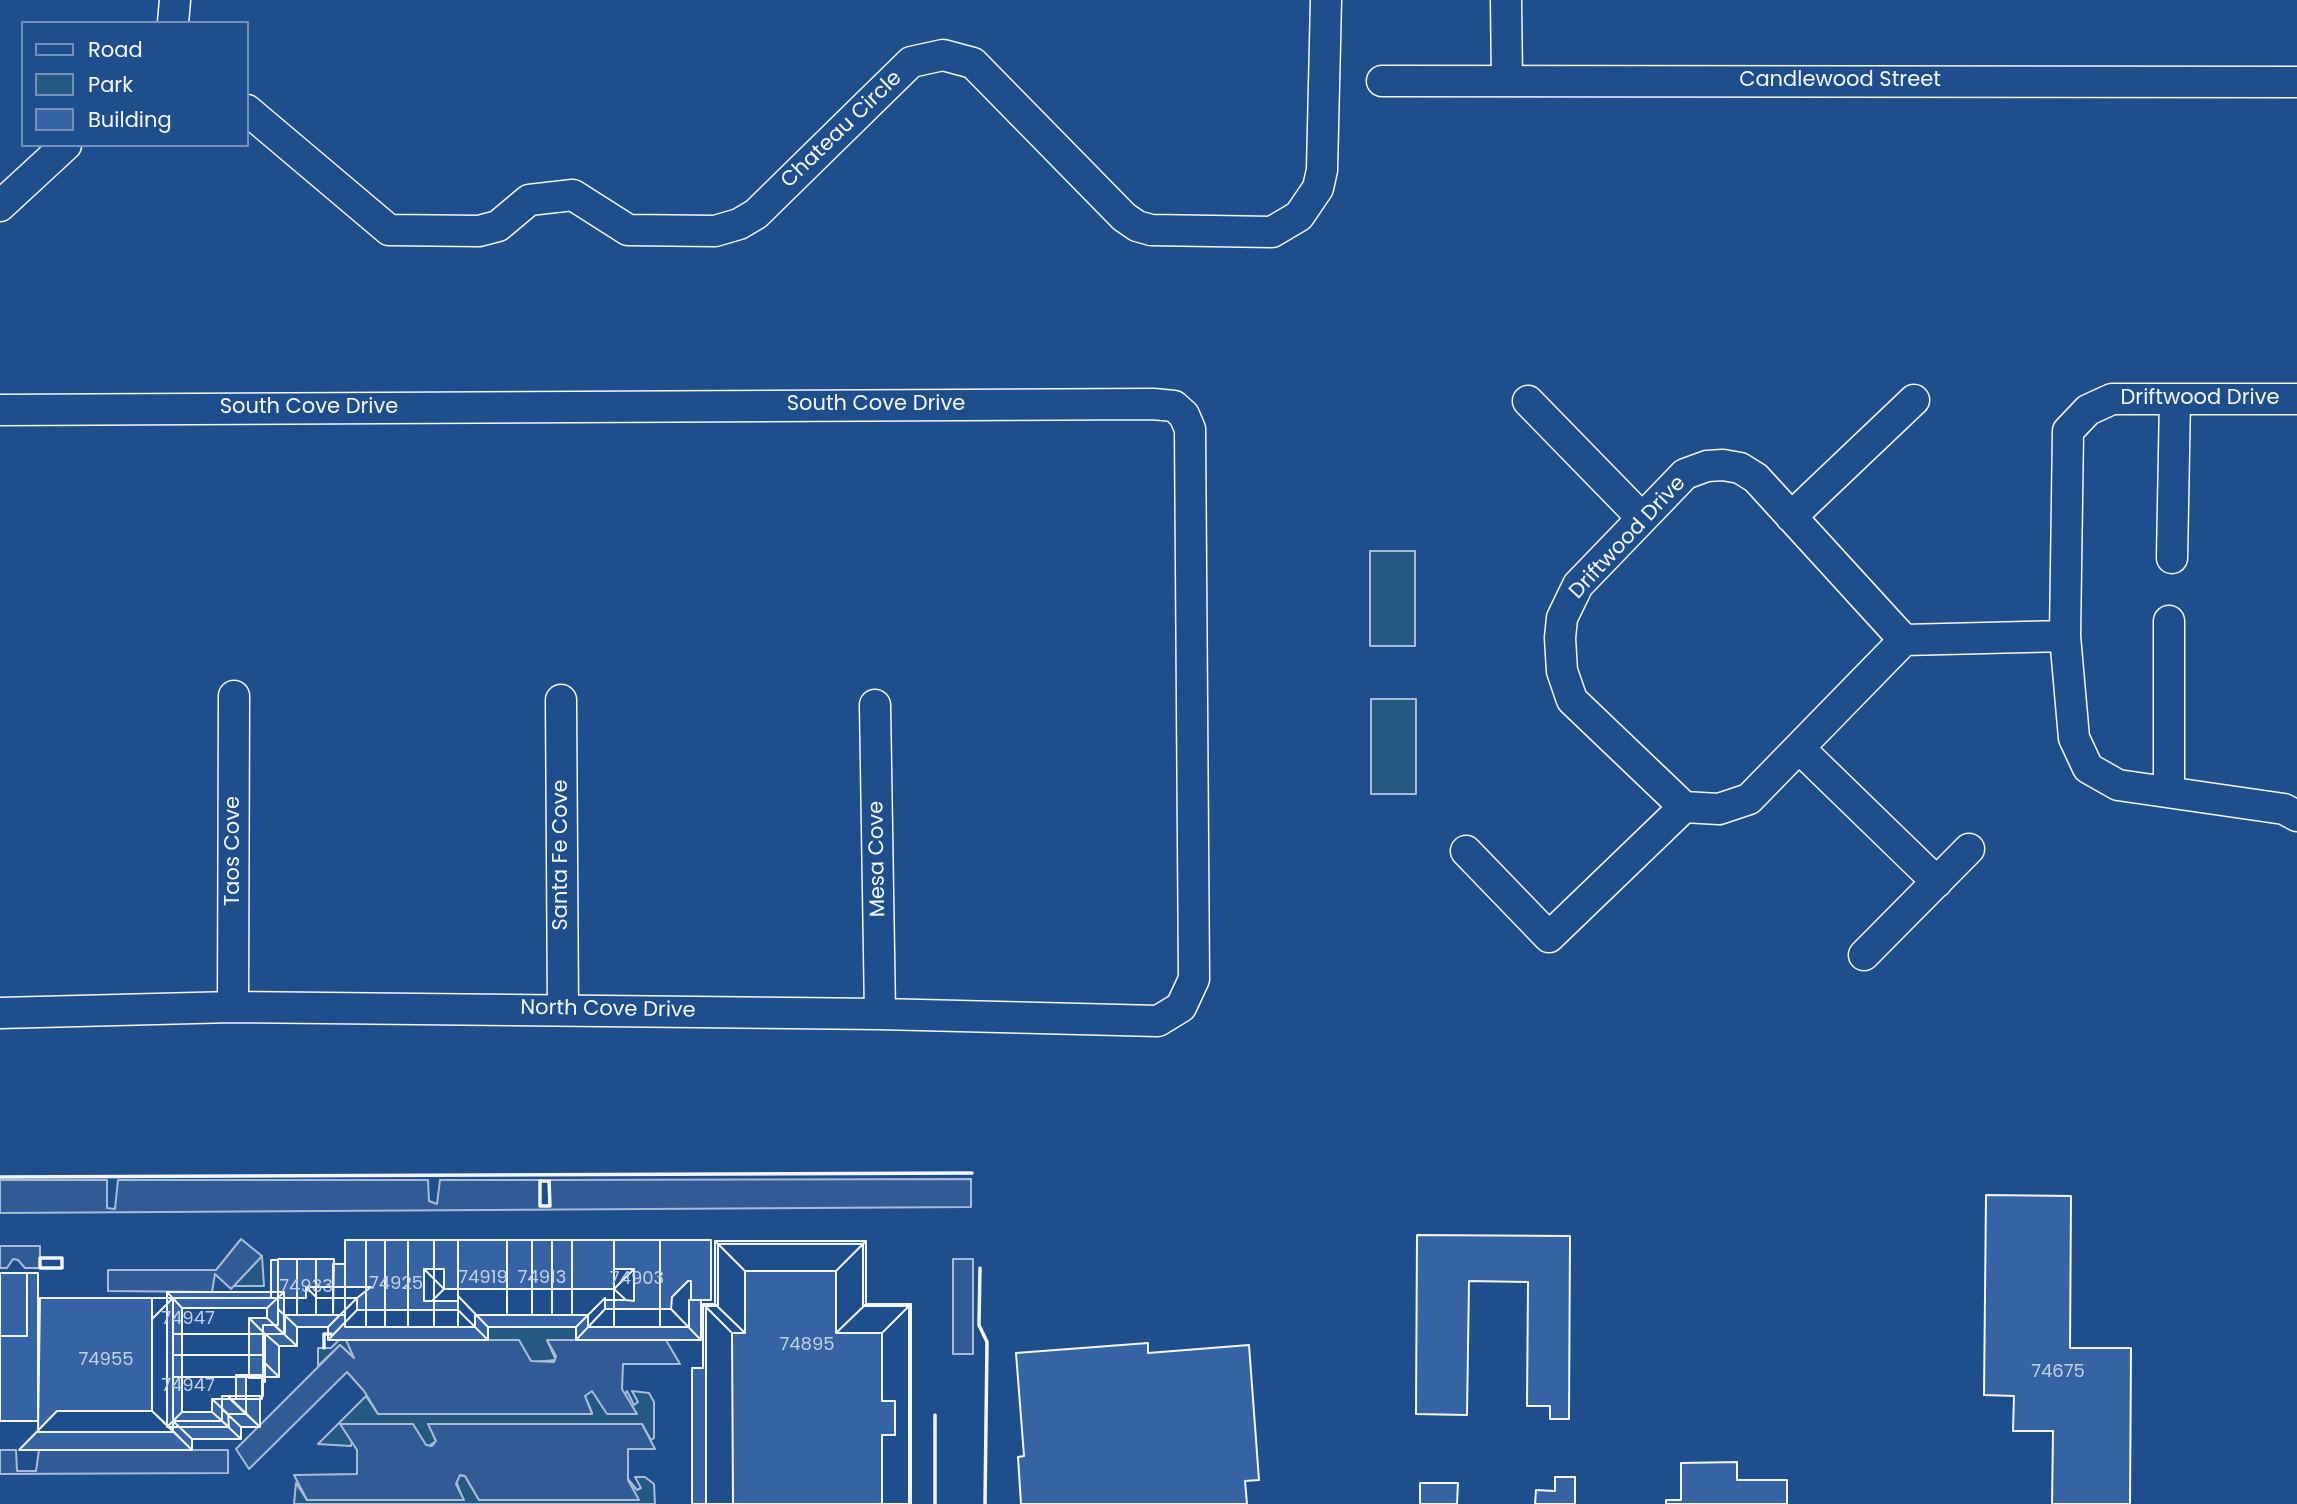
<!DOCTYPE html>
<html>
<head>
<meta charset="utf-8">
<style>
	body { margin:0 }
	#map { position:relative; width:2297px; height:1504px; overflow:hidden; background:#1f4e8c; font-family:Poppins,sans-serif }
	canvas { display:block }
	.legend { position:absolute; left:21px; top:21px; width:228px; height:126px; box-sizing:border-box; background:#1f4e8c; border:2px solid #7391ba; margin:0; padding:9px 12px; list-style:none; font-size:21px; color:#f2f6ff }
	.legend li { display:flex; align-items:center; gap:14px; height:35px }
	.legend b { width:35px; border:2px solid #7391ba }
</style>
</head>
<body>
<div id="map">
<canvas width="2297" height="1504"></canvas>
<ul class="legend">
<li><b style="height:9px;background:#1f4e8c"></b>Road</li>
<li><b style="height:19px;background:#245a82"></b>Park</li>
<li><b style="height:19px;background:#3563a3"></b>Building</li>
</ul>
</div>
<script>
const ctx = document.querySelector('canvas').getContext('2d');
ctx.lineJoin = 'round';
function paint(path, color) {
  ctx.fillStyle = color;
  ctx.fill(path, 'evenodd');
}
function toPath(rows) {
  const path = new Path2D();
  for (const r of rows) {
    path.moveTo(r[0], r[1]);
    for (let i = 2; i < r.length; i += 2) path.lineTo(r[i], r[i + 1]);
  }
  return path;
}
function stroke(path, color, width, dash) {
  ctx.strokeStyle = color;
  ctx.lineWidth = width;
  ctx.lineCap = dash ? 'butt' : 'round';
  ctx.setLineDash(dash || []);
  ctx.stroke(path);
}
function drawText(font, color, halo, rows, align = 'center') {
  ctx.font = font + ' Poppins,sans-serif';
  ctx.lineWidth = 5;
  ctx.setLineDash([]);
  ctx.textBaseline = 'middle';
  ctx.strokeStyle = halo;
  ctx.fillStyle = color;
  for (const [text, x, y, turn = 0] of rows) {
    ctx.save();
    ctx.translate(x, y);
    ctx.rotate((+turn || 0) * Math.PI / 180);
    ctx.textAlign = isNaN(turn) ? turn : align;
    if (halo) ctx.strokeText(text, 0, 0);
    ctx.fillText(text, 0, 0);
    ctx.restore();
  }
}
const green = toPath([
	[1370,551,1415,551,1415,646,1370,646,1370,551],
	[1371,699,1416,699,1416,794,1371,794,1371,699],
	[262,1256,264,1286,233,1286,262,1256],
	[488,1327,576,1327,576,1340,547,1340,556,1360,533,1362,488,1340,488,1327],
	[339,1340,346,1340,356,1355,354,1358,340,1345,318,1366,318,1348,331,1348,339,1340],
	[589,1391,625,1394,627,1391,634,1405,638,1402,632,1391,649,1393,654,1402,654,1438,651,1440,642,1424,429,1424,436,1441,429,1446,341,1424,352,1442,351,1446,318,1444,366,1396,378,1414,592,1413,585,1396,589,1391],
	[459,1475,465,1476,479,1500,638,1500,628,1479,637,1490,641,1488,635,1477,645,1477,654,1484,655,1504,294,1504,296,1483,307,1500,463,1500,456,1480,459,1475]
]);
const parking = toPath([
	[971,1179,971,1207,0,1213,0,1180,107,1180,107,1208,115,1209,118,1180,428,1180,429,1201,437,1204,440,1180,540,1180,540,1205,549,1206,550,1180,971,1179],
	[241,1239,262,1256,231,1289,215,1274,212,1292,108,1291,108,1270,216,1270,241,1239],
	[0,1246,40,1246,40,1268,25,1268,18,1260,13,1259,7,1268,0,1268,0,1246],
	[953,1259,973,1259,973,1354,953,1354,953,1259],
	[346,1340,519,1340,531,1361,554,1362,556,1356,547,1340,666,1340,680,1364,623,1364,622,1389,637,1414,607,1414,592,1391,585,1396,592,1414,378,1414,364,1391,347,1372,249,1469,236,1449,340,1345,354,1358,346,1340],
	[340,1424,413,1424,426,1445,432,1446,436,1441,428,1424,642,1424,655,1449,628,1449,628,1480,639,1500,479,1500,465,1476,460,1475,456,1484,464,1500,307,1500,294,1475,357,1474,357,1450,340,1424],
	[0,1450,16,1450,17,1471,36,1471,39,1450,228,1450,228,1473,0,1474,0,1450]
]);
const building = toPath([
	[1986,1195,2071,1196,2070,1348,2131,1348,2130,1504,2052,1504,2053,1431,2013,1431,2014,1396,1984,1395,1986,1195],
	[1417,1235,1570,1236,1569,1419,1550,1419,1550,1406,1527,1406,1528,1282,1469,1281,1467,1415,1416,1414,1417,1235],
	[345,1240,366,1240,366,1327,345,1327,345,1240],
	[366,1240,385,1240,385,1327,366,1327,366,1240],
	[385,1240,408,1240,408,1327,385,1327,385,1240],
	[408,1240,434,1240,434,1327,408,1327,408,1240],
	[434,1240,458,1240,458,1327,434,1327,434,1240],
	[458,1240,507,1240,507,1315,475,1315,475,1327,458,1327,458,1240],
	[507,1240,532,1240,532,1315,507,1315,507,1240],
	[532,1240,552,1240,552,1315,532,1315,532,1240],
	[552,1240,572,1240,572,1315,552,1315,552,1240],
	[572,1240,614,1240,614,1327,588,1327,588,1315,572,1315,572,1240],
	[614,1240,660,1240,660,1327,614,1327,614,1240],
	[660,1240,711,1240,711,1300,689,1300,689,1327,660,1327,660,1240],
	[715,1241,866,1241,836,1271,745,1271,715,1241],
	[715,1241,745,1271,745,1333,715,1304,715,1241],
	[866,1241,866,1304,836,1333,836,1271,866,1241],
	[718,1244,863,1244,863,1306,909,1306,909,1504,706,1504,706,1306,718,1306,718,1244],
	[278,1259,297,1259,297,1315,285,1315,285,1334,173,1334,173,1298,278,1298,278,1259],
	[297,1259,316,1259,316,1315,297,1315,297,1259],
	[316,1259,334,1259,333,1315,316,1315,316,1259],
	[271,1260,278,1260,278,1298,271,1298,271,1260],
	[333,1264,345,1264,345,1315,333,1315,333,1264],
	[424,1269,444,1269,444,1289,424,1269],
	[424,1269,444,1289,432,1301,424,1301,424,1269],
	[614,1269,634,1269,614,1289,614,1269],
	[634,1269,634,1301,626,1300,614,1289,634,1269],
	[0,1273,27,1273,27,1336,0,1336,0,1273],
	[27,1273,38,1273,38,1421,0,1421,0,1336,27,1336,27,1273],
	[688,1281,691,1281,691,1300,701,1300,701,1340,671,1309,672,1297,688,1281],
	[306,1287,317,1298,357,1298,328,1327,297,1327,278,1309,278,1298,306,1298,306,1287],
	[306,1287,371,1287,357,1298,317,1298,306,1287],
	[444,1289,614,1289,626,1300,605,1300,605,1298,576,1327,488,1327,458,1296,458,1301,432,1301,444,1289],
	[167,1292,284,1292,267,1308,182,1308,167,1292],
	[167,1292,182,1308,182,1412,167,1427,167,1292],
	[284,1292,284,1334,267,1318,267,1308,284,1292],
	[458,1296,488,1327,488,1340,458,1310,458,1296],
	[40,1298,173,1298,173,1432,38,1432,40,1298],
	[152,1298,173,1298,152,1319,152,1298],
	[173,1298,278,1298,278,1325,263,1325,263,1396,222,1396,222,1421,173,1421,173,1298],
	[173,1298,173,1421,168,1426,152,1411,152,1319,173,1298],
	[357,1298,357,1310,328,1340,328,1327,357,1298],
	[605,1298,605,1309,576,1340,576,1327,605,1298],
	[703,1304,732,1333,733,1504,692,1504,692,1368,703,1368,703,1304],
	[703,1304,715,1304,745,1333,732,1333,703,1304],
	[866,1304,911,1304,882,1333,836,1333,866,1304],
	[911,1304,911,1504,882,1504,882,1435,895,1435,895,1401,882,1401,882,1333,911,1304],
	[278,1309,297,1327,297,1346,274,1325,278,1325,278,1309],
	[605,1309,671,1309,701,1340,576,1340,605,1309],
	[357,1310,458,1310,488,1340,328,1340,357,1310],
	[249,1318,267,1318,284,1334,265,1334,249,1318],
	[249,1318,265,1334,265,1382,263,1378,249,1378,249,1318],
	[263,1325,274,1325,297,1346,279,1346,263,1332,263,1325],
	[263,1332,279,1346,279,1377,263,1361,263,1332],
	[173,1334,263,1334,263,1355,173,1355,173,1334],
	[1148,1343,1148,1353,1249,1345,1259,1480,1245,1481,1247,1504,1021,1504,1018,1457,1024,1456,1016,1353,1148,1343],
	[173,1355,263,1355,263,1377,173,1377,173,1355],
	[263,1361,279,1377,263,1377,263,1361],
	[236,1375,262,1375,262,1399,236,1399,236,1375],
	[173,1377,246,1377,246,1414,228,1414,229,1427,173,1427,173,1377],
	[222,1396,228,1396,260,1427,241,1427,222,1409,222,1396],
	[228,1396,260,1396,260,1427,246,1414,228,1396],
	[212,1399,230,1399,246,1414,228,1414,212,1399],
	[212,1399,228,1414,229,1427,212,1412,212,1399],
	[230,1399,246,1399,246,1414,230,1399],
	[222,1409,241,1427,241,1439,222,1421,222,1409],
	[57,1411,152,1411,192,1450,19,1450,57,1411],
	[182,1412,212,1412,229,1427,167,1427,182,1412],
	[173,1421,222,1421,241,1439,192,1439,173,1421],
	[173,1421,192,1439,192,1450,168,1426,173,1421],
	[1737,1462,1737,1480,1787,1480,1787,1504,1666,1504,1666,1500,1681,1500,1681,1463,1737,1462],
	[1555,1477,1575,1477,1575,1504,1535,1504,1536,1490,1555,1491,1555,1477],
	[1420,1483,1458,1483,1457,1504,1420,1504,1420,1483]
]);
const minor = toPath([
	[1506,0,1507,81],
	[173,23,175,0],
	[1382,81,2297,82],
	[247,110,389,230,479,231,498,226,529,200,573,195,628,230,715,231,739,224,756,214,911,62,943,55,973,63,1124,217,1137,226,1151,230,1272,232,1299,216,1318,188,1322,170,1326,0],
	[0,206,66,145],
	[2297,399,2112,399,2088,410,2068,431,2065,636,2074,738,2088,768,2118,785,2284,809,2297,816],
	[1528,401,1642,518],
	[0,410,1153,404,1174,406,1184,415,1190,429,1194,979,1181,1007,1158,1021,880,1014,233,1007,0,1013],
	[1723,465,1740,468,1756,478,1904,640,1749,799,1719,809,1684,807,1572,700,1562,671,1560,638,1562,618,1578,585,1685,474,1707,466,1723,465],
	[1791,517,1914,400],
	[2172,558,2175,399],
	[1904,640,2065,636],
	[561,700,563,1010],
	[875,705,880,1014],
	[1799,748,1937,882],
	[2169,792,2169,621],
	[1466,851,1549,937,1684,807],
	[1864,955,1969,849],
	[233,1007,234,696]
]);
const wall = toPath([
	[0,1177,972,1173],
	[540,1181,549,1181,550,1206,540,1206,540,1181],
	[40,1258,62,1258,62,1268,40,1268,40,1258],
	[980,1268,979,1325,987,1342,985,1504],
	[324,1348,324,1334,331,1334],
	[935,1415,935,1504]
]);
const numberNames = [
	["74919",483,1278],
	["74913",542,1278],
	["74903",637,1279],
	["74925",396,1284],
	["74933",306,1287],
	["74947",188,1319],
	["74895",807,1345],
	["74955",106,1360],
	["74675",2058,1372],
	["74947",188,1386]
];
const streetNames = [
	["Candlewood Street",1840,81],
	["Chateau Circle",842,130,-44],
	["Driftwood Drive",2200,399],
	["South Cove Drive",876,405],
	["South Cove Drive",309,408],
	["Driftwood Drive",1628,538,-47],
	["Taos Cove",234,851,-90],
	["Santa Fe Cove",562,855,-90],
	["Mesa Cove",878,859,-91],
	["North Cove Drive",608,1010,1]
];
paint(green, '#245a82');
stroke(green, '#a8bbd7', 2);
paint(parking, '#305b95');
stroke(parking, '#a8bbd7', 2);
paint(building, '#3563a3');
stroke(building, '#f2f6ff', 2);
stroke(minor, '#f2f6ff', 33);
stroke(minor, '#1f4e8c', 30);
stroke(wall, '#f2f6ff', 3.5);
drawText('18px', '#c3d1e8', null, numberNames);
drawText('21px', '#f2f6ff', '#1f4e8c', streetNames);
</script>
</body>
</html>
